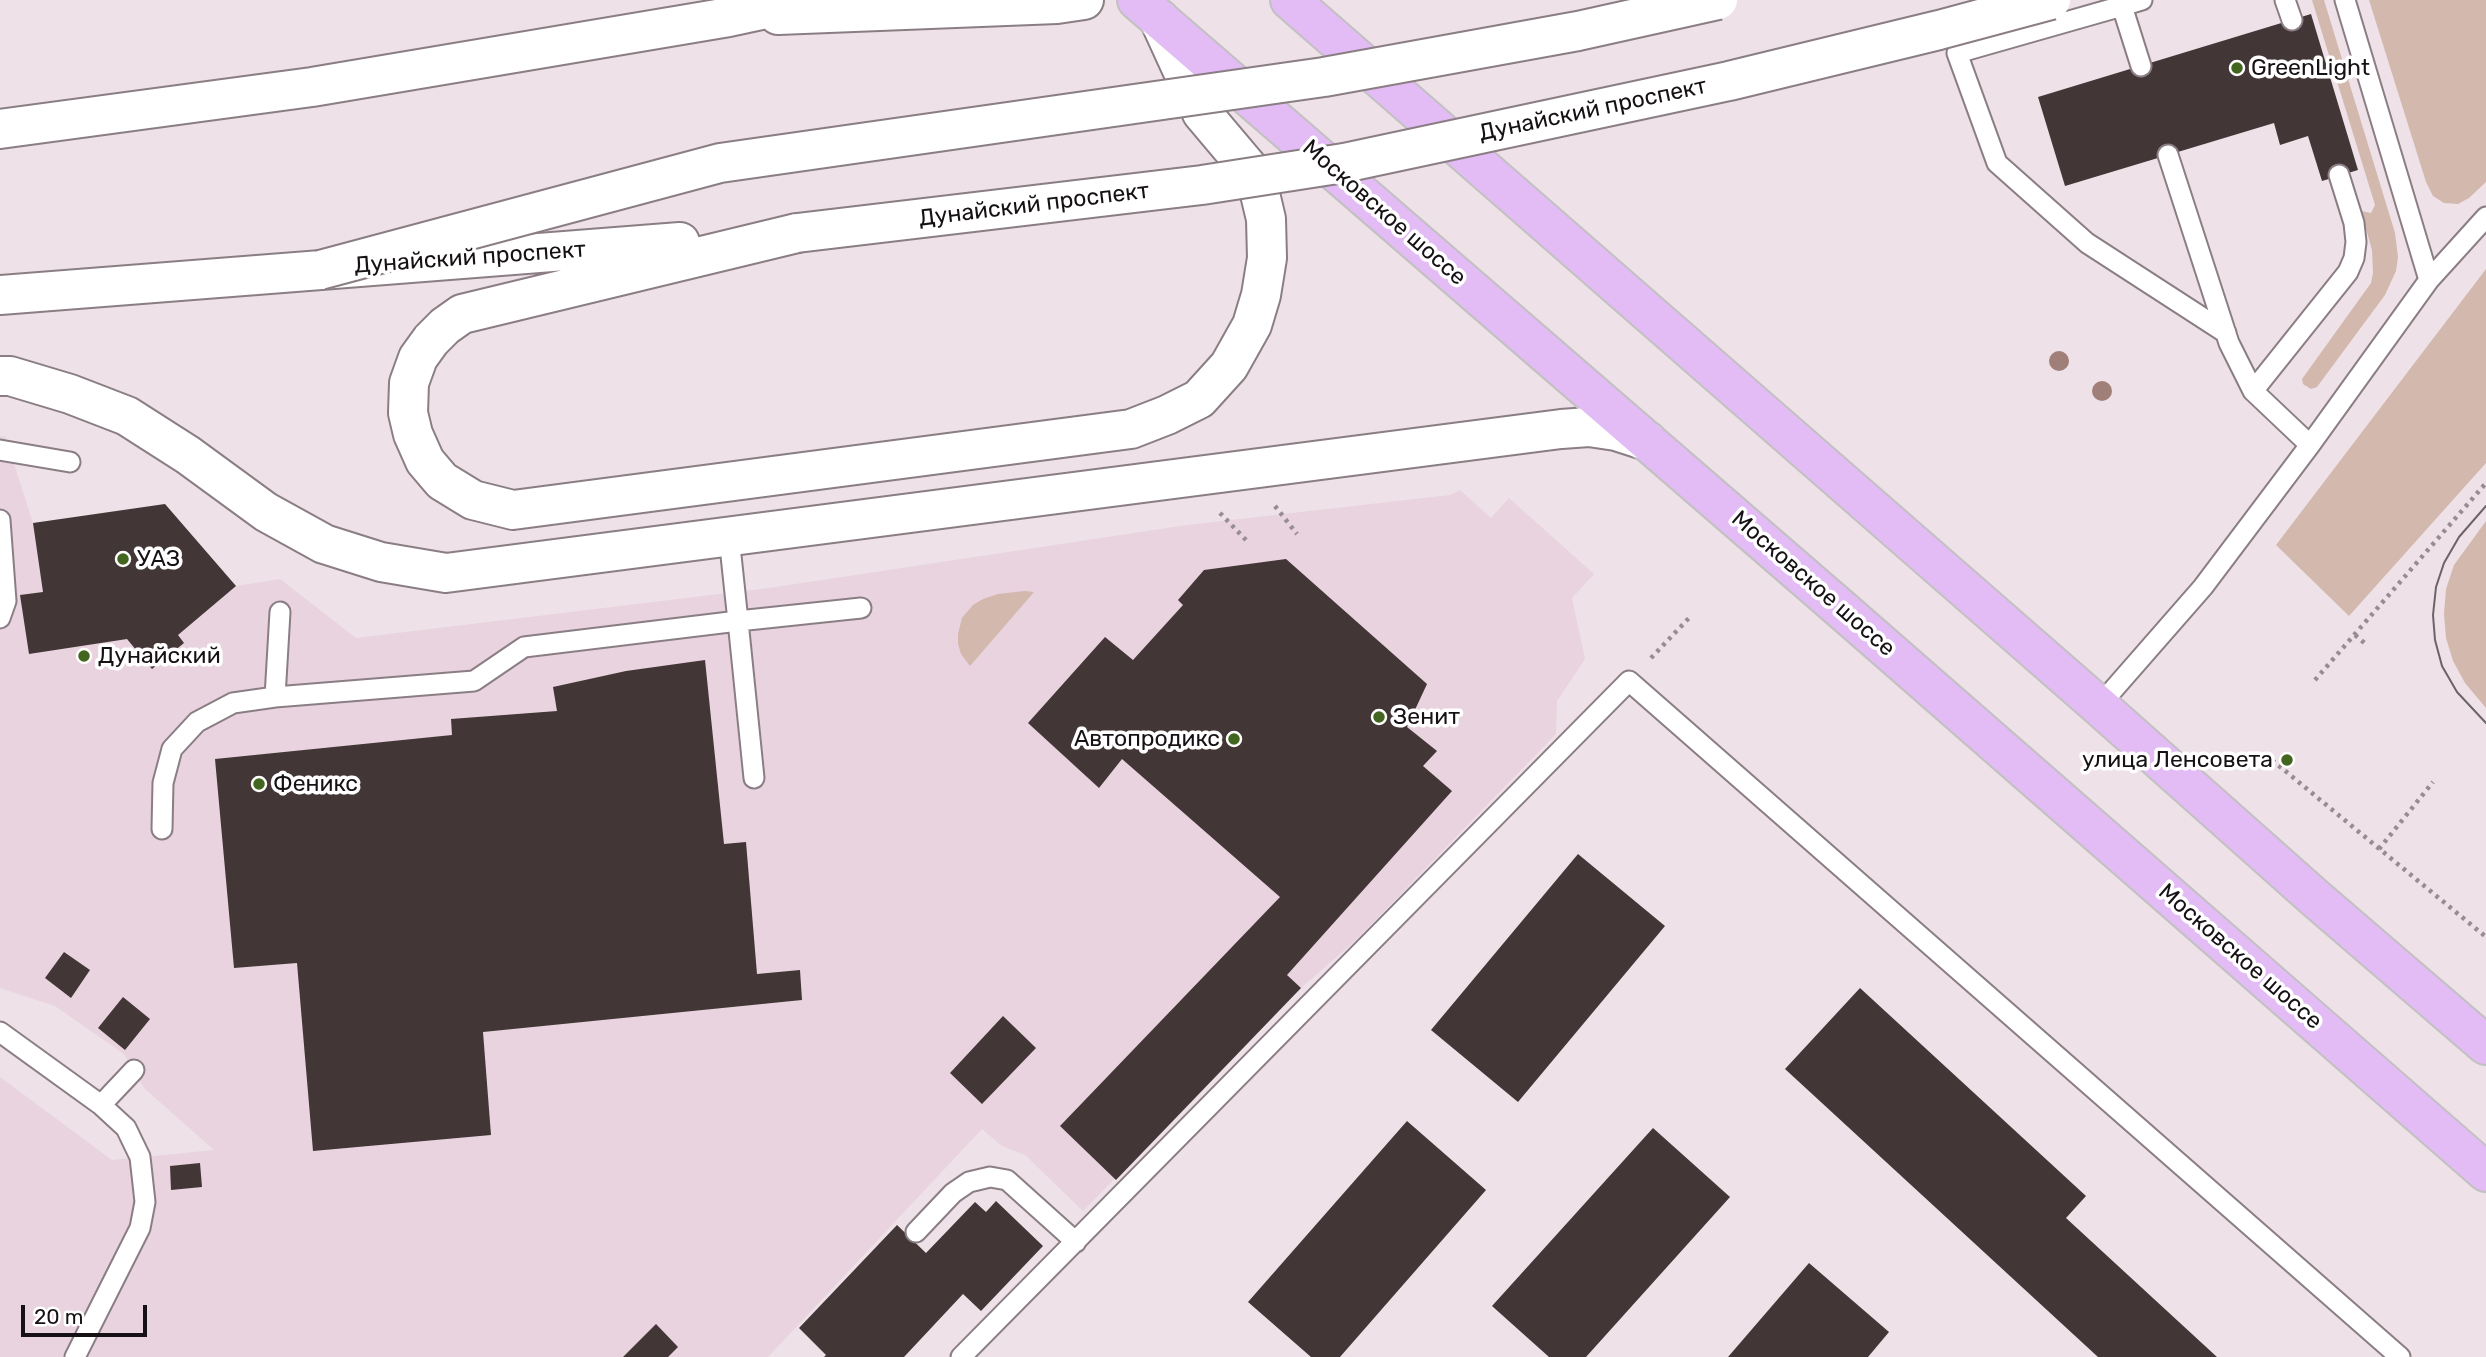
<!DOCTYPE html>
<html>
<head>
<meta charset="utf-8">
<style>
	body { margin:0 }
	#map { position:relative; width:2486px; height:1357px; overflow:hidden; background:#eee1e8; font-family:Rubik,sans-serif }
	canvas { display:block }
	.scale { position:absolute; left:21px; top:1305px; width:126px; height:32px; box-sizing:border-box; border:4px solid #161114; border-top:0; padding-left:9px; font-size:21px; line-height:24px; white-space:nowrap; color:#161114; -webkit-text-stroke:5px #fff; paint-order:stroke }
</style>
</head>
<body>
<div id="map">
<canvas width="2486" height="1357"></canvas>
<div class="scale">20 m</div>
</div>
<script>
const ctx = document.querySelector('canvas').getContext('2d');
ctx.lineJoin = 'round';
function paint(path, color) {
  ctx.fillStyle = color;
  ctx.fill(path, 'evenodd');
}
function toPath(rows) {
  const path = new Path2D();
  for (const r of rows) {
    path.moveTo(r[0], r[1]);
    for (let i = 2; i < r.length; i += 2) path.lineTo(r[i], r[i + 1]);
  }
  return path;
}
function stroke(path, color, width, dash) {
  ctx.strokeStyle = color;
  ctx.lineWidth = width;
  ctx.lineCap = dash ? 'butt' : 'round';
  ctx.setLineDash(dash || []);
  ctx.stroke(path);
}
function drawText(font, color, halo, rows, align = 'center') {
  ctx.font = font + ' Rubik,sans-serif';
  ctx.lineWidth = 7;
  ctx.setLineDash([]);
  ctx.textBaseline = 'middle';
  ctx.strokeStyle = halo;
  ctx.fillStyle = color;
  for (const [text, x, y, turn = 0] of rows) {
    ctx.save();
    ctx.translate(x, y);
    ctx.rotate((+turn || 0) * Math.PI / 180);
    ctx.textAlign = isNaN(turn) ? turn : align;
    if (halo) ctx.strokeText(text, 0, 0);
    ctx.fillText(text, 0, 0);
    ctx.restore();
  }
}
const built = toPath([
	[5,436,33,523,165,504,236,586,280,579,356,638,769,588,1187,525,1450,495,1460,490,1491,518,1509,498,1594,574,1572,598,1585,659,1557,701,1556,734,1356,940,1301,988,1083,1211,1025,1155,1002,1146,982,1129,768,1357,0,1357,0,1077,112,1160,214,1150,144,1088,124,1054,55,1006,0,988,0,437]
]);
const green = toPath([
	[2312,0,2324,0,2395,233,2398,257,2396,271,2385,295,2317,387,2311,389,2303,384,2302,379,2371,283,2373,273,2372,250,2361,211,2371,213,2375,205],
	[2369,0,2486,0,2486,182,2469,198,2458,204,2444,203,2433,196,2426,182],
	[2486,269,2486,463,2349,616,2276,545],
	[2486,521,2486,708,2465,683,2453,661,2446,638,2444,614,2446,589,2454,565],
	[1025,591,1034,592,970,666,961,654,958,644,958,634,962,618,973,605,983,599,998,594]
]);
const building = toPath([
	[2311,14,2358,170,2322,181,2308,136,2280,145,2274,123,2065,186,2038,97],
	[165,504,236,586,178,635,184,643,152,669,127,639,29,654,20,595,43,592,33,523],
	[1286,559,1427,684,1407,727,1437,751,1423,766,1452,791,1287,975,1301,988,1116,1180,1060,1126,1280,897,1122,759,1099,788,1028,723,1105,637,1133,660,1183,605,1178,600,1204,570],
	[705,660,724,844,746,842,757,974,800,970,802,1000,483,1032,491,1135,313,1151,297,963,234,968,215,759,452,735,451,719,557,711,553,687,626,671],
	[1578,854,1665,926,1518,1102,1431,1030],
	[64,952,90,970,71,998,45,978],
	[1860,988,2086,1196,2066,1218,2217,1357,2098,1357,1785,1069],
	[123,997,150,1019,125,1050,98,1028],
	[1003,1016,1036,1048,982,1104,950,1073],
	[1407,1121,1486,1190,1340,1357,1311,1357,1248,1302],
	[1653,1128,1730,1197,1586,1357,1549,1357,1492,1306],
	[200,1163,202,1187,171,1190,170,1166],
	[996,1201,1043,1246,981,1311,963,1294,904,1357,824,1357,826,1355,799,1328,897,1225,926,1253,975,1202,986,1212],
	[1809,1263,1889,1332,1868,1357,1728,1357],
	[656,1324,678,1347,668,1357,623,1357]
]);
const path = toPath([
	[1275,506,1297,534],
	[1220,513,1246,540],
	[2355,635,2368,646],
	[1651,658,1689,618],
	[2315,680,2486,483],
	[2272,760,2486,937],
	[2379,849,2433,782]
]);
const lane = toPath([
	[2120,0,2122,6,1957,53,1997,163,2087,243,2226,333],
	[2285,0,2292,20],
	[2345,0,2429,280],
	[2141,66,2122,6,2142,0],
	[2168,155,2229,343,2253,391,2310,445],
	[2253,391,2348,272,2354,258,2356,242,2354,223,2339,175],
	[0,450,70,462],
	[0,520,6,601,0,618],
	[729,537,738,621,861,608],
	[275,697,474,681,524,647,738,621,754,778],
	[2099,706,2203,587,2310,445,2429,280,2486,217],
	[162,829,163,783,172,749,197,722,233,703,275,697,280,612],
	[0,1032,101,1105,134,1070],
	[916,1232,953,1193,969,1182,990,1177,1007,1180,1076,1242],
	[75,1357,140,1228,145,1202,140,1157,126,1128,101,1105],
	[961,1357,1629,681,2400,1357]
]);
const secondary = toPath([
	[778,15,1057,4,1084,0],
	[0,129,312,87,729,17,808,0],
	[797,233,462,314,445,326,431,340,418,358,409,383,408,413,413,434,425,461,442,481,473,500,513,510,1131,429,1167,415,1199,399,1229,366,1252,325,1261,295,1267,258,1266,219,1256,177,1202,113,1159,19],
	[0,295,680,242],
	[0,376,10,376,70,394,127,416,188,455,266,512,324,544,381,562,446,573,1561,429,1589,427,1616,431,1647,441]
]);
const primary = toPath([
	[1137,0,1841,609,2486,1172],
	[1290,0,2099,706,2315,898,2486,1045]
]);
const tram = toPath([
	[2486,506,2459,537,2444,563,2436,587,2433,615,2435,640,2442,666,2457,692,2486,723]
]);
const secondaryBridge = toPath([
	[797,233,1202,185,1344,163,1729,81,1939,30,2051,0],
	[320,270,720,163,1324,77,1578,31,1718,0]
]);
const trees = [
	[2059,361],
	[2102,391]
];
const markers = [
	[2237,68,7,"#42661f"],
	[123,559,7,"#42661f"],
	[84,656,7,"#42661f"],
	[1379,717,7,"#42661f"],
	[1234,739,7,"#42661f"],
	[2287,760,7,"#42661f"],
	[259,784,7,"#42661f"]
];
const poiNames = [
	["GreenLight",2251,68],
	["УАЗ",137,559],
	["Дунайский",98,656],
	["Зенит",1393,717],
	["Автопродикс",1220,739,"right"],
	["улица Ленсовета",2273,760,"right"],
	["Феникс",273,784]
];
const streetNames = [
	["Дунайский проспект",1593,110,-12],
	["Дунайский проспект",1034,205,-7],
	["Московское шоссе",1384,213,41],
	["Дунайский проспект",470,258,-4],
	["Московское шоссе",1813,584,41],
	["Московское шоссе",2240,957,41]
];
paint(built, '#e8d3de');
paint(green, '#d3b8ae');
paint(building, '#433637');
stroke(lane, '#8a7e84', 23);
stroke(secondary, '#8a7e84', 42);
stroke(primary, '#c2c1c2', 42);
stroke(path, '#968c92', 4.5, [3.5, 5]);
stroke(lane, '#fff', 19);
stroke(secondary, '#fff', 38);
stroke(primary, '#e3bbf5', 38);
stroke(tram, '#6c6368', 2);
stroke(secondaryBridge, '#8a7e84', 42, []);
stroke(secondaryBridge, '#fff', 38);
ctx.fillStyle = '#9f7f77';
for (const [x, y] of trees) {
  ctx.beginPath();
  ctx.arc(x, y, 10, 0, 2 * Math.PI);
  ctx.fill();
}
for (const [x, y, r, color] of markers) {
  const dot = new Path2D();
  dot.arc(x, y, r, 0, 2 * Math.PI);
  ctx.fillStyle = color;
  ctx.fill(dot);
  stroke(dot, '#fff', 2.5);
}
drawText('23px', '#161114', '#fff', poiNames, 'left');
drawText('23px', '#161114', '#fff', streetNames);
</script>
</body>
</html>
